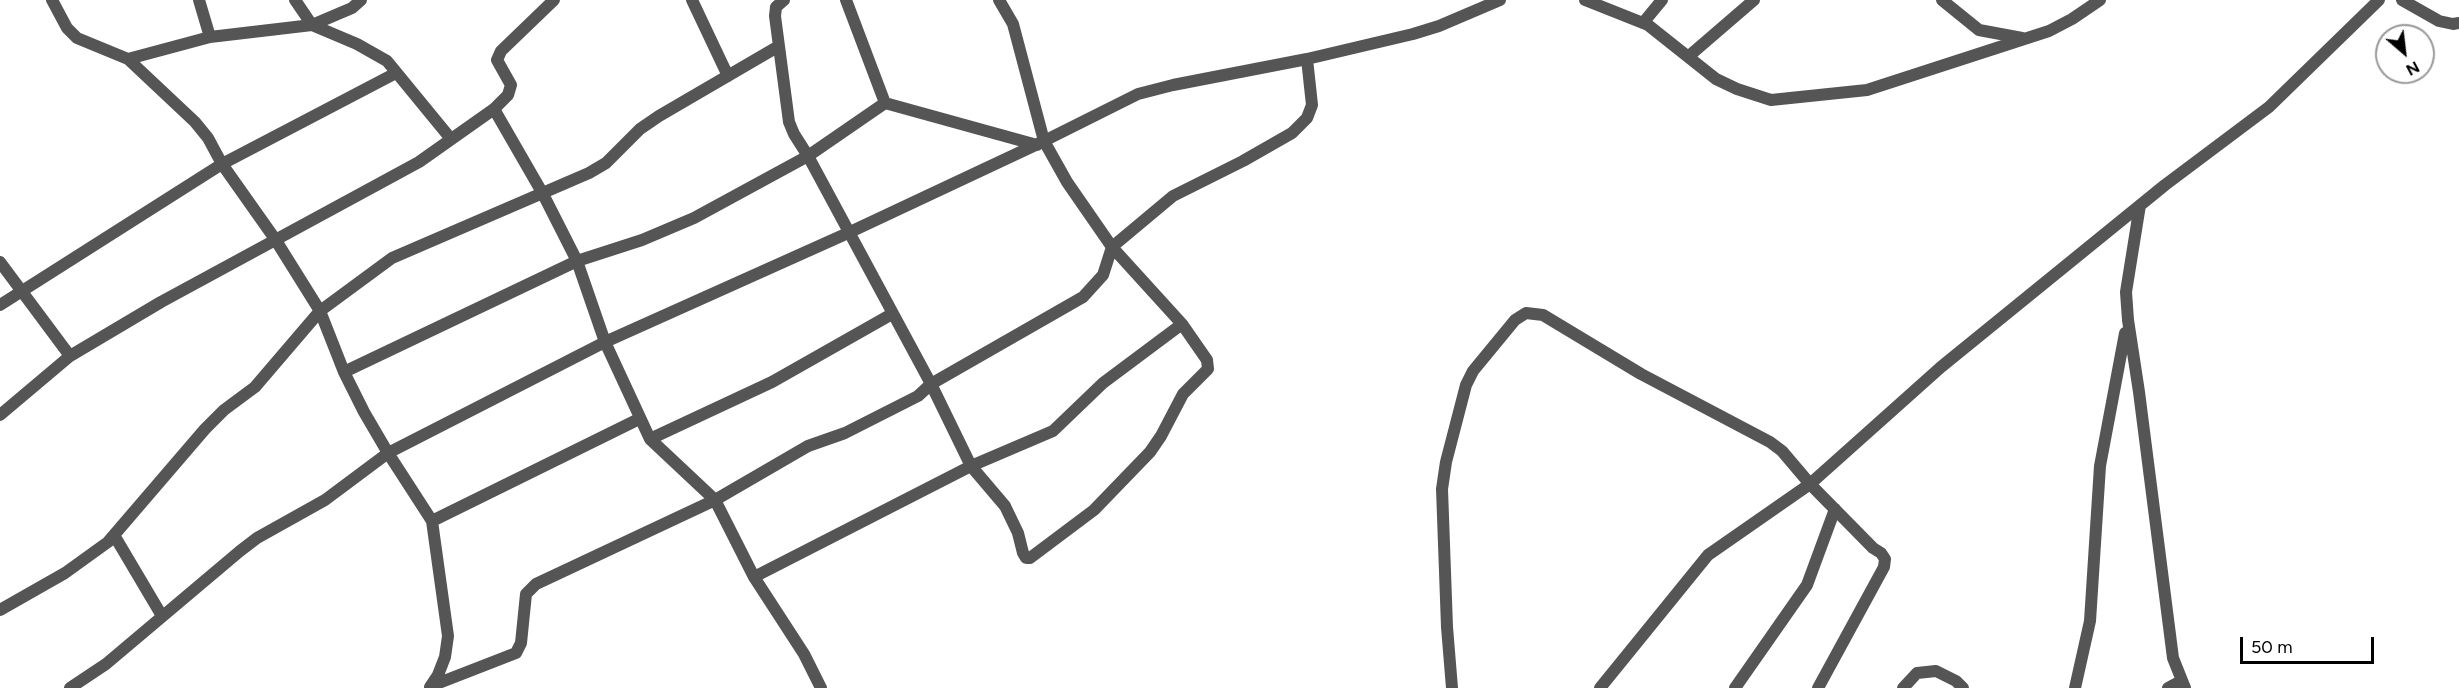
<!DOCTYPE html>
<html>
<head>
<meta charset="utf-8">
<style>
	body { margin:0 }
	#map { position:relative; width:2459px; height:688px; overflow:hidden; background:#fff; font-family:Figtree,sans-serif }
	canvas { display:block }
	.north { position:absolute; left:2375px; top:24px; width:60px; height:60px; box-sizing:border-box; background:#fff; border:2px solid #999; border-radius:50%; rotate:152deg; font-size:16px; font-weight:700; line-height:24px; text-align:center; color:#000 }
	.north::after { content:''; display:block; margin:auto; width:21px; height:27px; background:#000; clip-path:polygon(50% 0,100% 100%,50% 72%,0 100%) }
	.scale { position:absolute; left:2240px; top:637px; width:134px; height:27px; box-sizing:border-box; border:3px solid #000; border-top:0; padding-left:8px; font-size:18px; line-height:21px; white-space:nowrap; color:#000; -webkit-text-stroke:4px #fff; paint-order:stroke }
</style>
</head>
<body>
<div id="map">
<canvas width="2459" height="688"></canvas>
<div class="north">N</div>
<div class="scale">50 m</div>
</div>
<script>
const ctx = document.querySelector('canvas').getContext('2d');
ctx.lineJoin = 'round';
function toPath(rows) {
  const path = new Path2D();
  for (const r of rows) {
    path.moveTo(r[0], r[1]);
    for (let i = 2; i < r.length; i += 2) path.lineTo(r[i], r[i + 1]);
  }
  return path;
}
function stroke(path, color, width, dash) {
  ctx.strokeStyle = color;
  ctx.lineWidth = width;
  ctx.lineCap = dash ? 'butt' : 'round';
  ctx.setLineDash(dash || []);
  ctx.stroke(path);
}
const street = toPath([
	[52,0,67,28,77,38,128,59,195,122,208,138,222,164,275,239,320,311,344,372,364,412,388,453,432,521,448,636,445,657,438,675,430,687],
	[199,0,210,37],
	[295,0,312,25,357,44,387,61,451,139],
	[692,0,728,76],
	[784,0,776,7,775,16,789,122,794,134,808,156,931,384,971,466,1005,506,1018,533,1023,553,1026,558,1030,558,1094,510,1150,452,1161,436,1183,394,1208,369,1207,360,1182,324,1112,247,1067,182,1044,141,1013,24,999,0],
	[846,0,885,103],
	[1585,0,1648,25,1716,79,1737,89,1771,100,1867,90,2049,31,2072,19,2100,0],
	[1942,0,1979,30,2022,38],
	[2402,0,2439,21,2453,24,2459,23],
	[1643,23,1662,0],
	[1689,56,1754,0],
	[128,59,210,37,312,25,352,8,361,0],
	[494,109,543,194,577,261,605,342,650,439,715,500,754,577,804,654,821,688],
	[2140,205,2126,292,2128,320,2139,392,2173,658,2185,688],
	[0,262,70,356],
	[0,305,222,164,396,73],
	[344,372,577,261,642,240,694,218,808,156,885,103,1037,145],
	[0,415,70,356,161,302,419,162,494,109,508,95,511,85,497,60,501,51,554,0],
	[650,439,772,382,892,314],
	[432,521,639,419],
	[114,535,162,616],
	[754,577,971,466,1053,431,1103,383,1182,324],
	[0,610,65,573,108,542,205,429,224,410,255,387,320,311,392,258,589,173,606,163,640,129,659,116,779,46],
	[431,686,516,653,521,643,526,594,536,584,715,500,808,446,845,433,918,396,931,384,1083,297,1103,275,1112,247,1173,196,1243,161,1292,133,1307,118,1312,105,1307,59],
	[70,688,106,664,240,551,257,538,325,500,388,453,605,342,848,233,1044,141,1138,94,1173,85,1307,59,1413,34,1439,26,1500,0],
	[1452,688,1447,627,1442,489,1446,462,1466,385,1473,371,1515,320,1526,313,1543,315,1641,374,1770,442,1782,451,1810,484,1873,548,1881,553,1885,559,1884,567,1818,688],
	[1600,688,1708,555,1810,484,1941,367,2165,185,2269,107,2379,0],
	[1735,688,1807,585,1835,509],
	[1903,688,1917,673,1936,671,1956,681,1963,688],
	[2075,688,2090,621,2100,466,2125,333],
	[2168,688,2181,681]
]);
stroke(street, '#555', 12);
</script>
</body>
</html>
